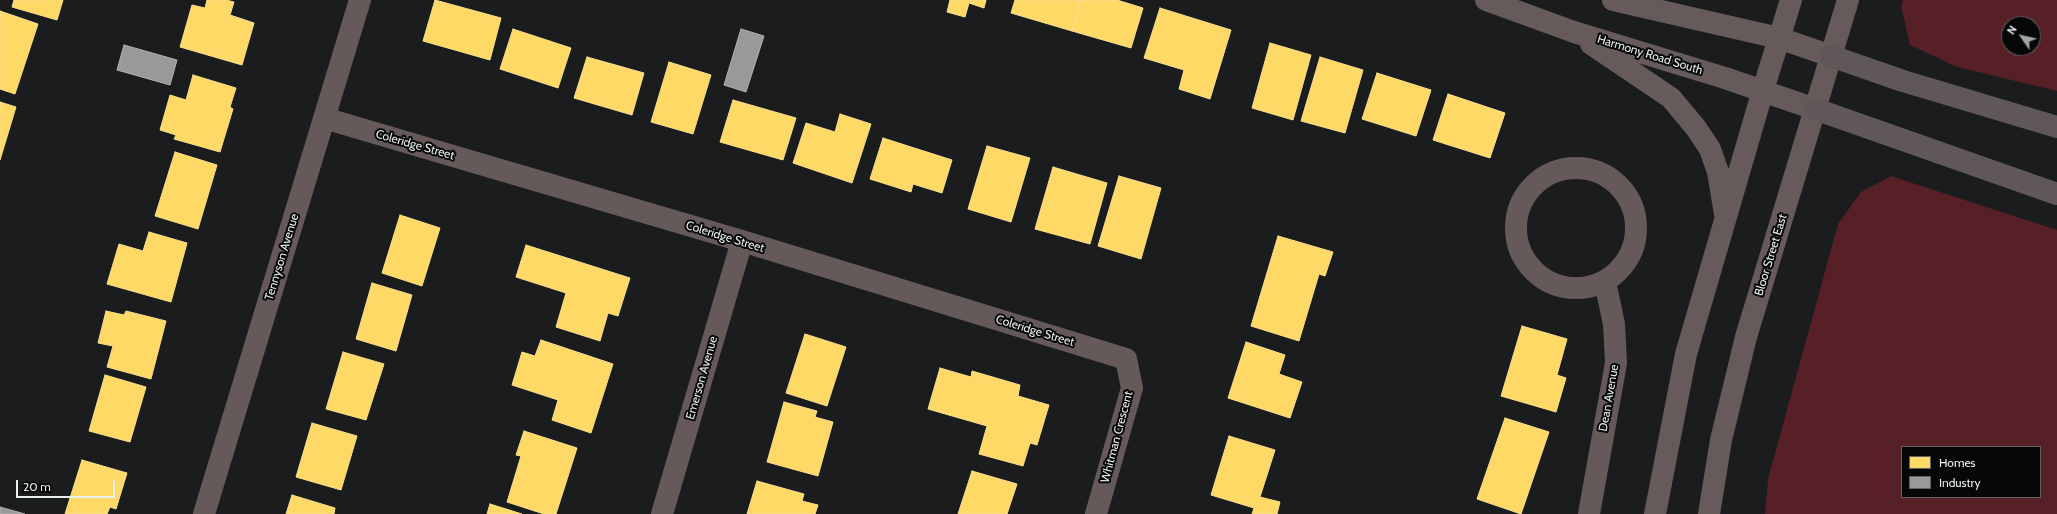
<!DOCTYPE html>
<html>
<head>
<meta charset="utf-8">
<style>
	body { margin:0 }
	#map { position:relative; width:2057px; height:514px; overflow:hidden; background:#1a1c1d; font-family:Cabin,sans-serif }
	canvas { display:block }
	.legend { position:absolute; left:1901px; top:446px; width:140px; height:52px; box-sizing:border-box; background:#060707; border:1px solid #616363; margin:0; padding:5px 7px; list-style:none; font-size:12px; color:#eaeeee }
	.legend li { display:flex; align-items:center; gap:8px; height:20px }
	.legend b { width:20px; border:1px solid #616363 }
	.north { position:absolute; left:2001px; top:16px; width:40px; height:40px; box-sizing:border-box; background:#060707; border:1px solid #616363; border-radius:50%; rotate:304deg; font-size:11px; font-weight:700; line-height:16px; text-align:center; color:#eaeeee }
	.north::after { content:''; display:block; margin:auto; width:14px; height:18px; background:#a1a4a5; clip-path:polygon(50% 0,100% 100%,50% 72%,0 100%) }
	.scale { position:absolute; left:16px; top:480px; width:99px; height:18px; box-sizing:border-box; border:2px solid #eaeeee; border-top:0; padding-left:5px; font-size:12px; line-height:14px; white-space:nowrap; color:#eaeeee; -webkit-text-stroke:3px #060707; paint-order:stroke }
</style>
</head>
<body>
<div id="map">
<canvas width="2057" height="514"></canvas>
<ul class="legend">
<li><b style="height:11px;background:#ffd966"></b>Homes</li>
<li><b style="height:11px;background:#999"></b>Industry</li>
</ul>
<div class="north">N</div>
<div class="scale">20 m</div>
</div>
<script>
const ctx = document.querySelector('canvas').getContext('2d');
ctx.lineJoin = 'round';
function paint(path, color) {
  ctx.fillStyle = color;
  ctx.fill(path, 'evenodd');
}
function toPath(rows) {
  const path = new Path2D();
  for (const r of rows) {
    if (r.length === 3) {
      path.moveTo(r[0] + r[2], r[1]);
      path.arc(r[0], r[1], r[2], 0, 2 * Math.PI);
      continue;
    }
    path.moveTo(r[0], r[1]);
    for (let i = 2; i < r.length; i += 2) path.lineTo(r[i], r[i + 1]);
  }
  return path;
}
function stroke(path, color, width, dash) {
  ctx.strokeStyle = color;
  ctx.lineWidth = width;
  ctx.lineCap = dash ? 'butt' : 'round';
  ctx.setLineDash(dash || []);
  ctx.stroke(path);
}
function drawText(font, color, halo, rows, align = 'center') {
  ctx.font = font + ' Cabin,sans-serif';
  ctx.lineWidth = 4;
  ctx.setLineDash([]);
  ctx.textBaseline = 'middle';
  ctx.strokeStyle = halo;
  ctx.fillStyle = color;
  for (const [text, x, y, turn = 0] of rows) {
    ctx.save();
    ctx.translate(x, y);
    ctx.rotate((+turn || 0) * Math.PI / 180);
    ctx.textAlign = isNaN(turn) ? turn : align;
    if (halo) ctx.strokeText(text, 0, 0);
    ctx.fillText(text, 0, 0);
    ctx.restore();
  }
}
const green = toPath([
	[1903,0,2057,0,2057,91,1957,67,1910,45,1901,6],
	[2009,24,2033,24,2033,48,2009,48],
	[1891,176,2057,230,2057,514,1765,514,1768,479,1838,224,1861,192],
	[1902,447,2040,447,2040,497,1902,497]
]);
const homes = toPath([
	[14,0,63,0,57,20,12,7,14,0],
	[207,0,226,0,234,2,230,15,254,23,242,65,180,47,192,5,205,8,207,0],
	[435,0,501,18,490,60,423,41,435,0],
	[950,0,986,0,984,8,969,3,965,17,947,12,950,0],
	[1015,0,1081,0,1072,31,1011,13,1015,0],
	[1081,0,1117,0,1143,8,1131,48,1072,31,1081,0],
	[1160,8,1231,30,1210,99,1179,89,1184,70,1144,58,1160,8],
	[0,11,38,24,15,94,0,89,0,11],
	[513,29,571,48,558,88,500,69,513,29],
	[1270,43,1311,55,1293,120,1252,108,1270,43],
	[587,57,644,73,632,115,574,98,587,57],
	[1320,57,1363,70,1345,133,1301,121,1320,57],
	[669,62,711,75,693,134,651,122,669,62],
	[1377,73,1431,90,1416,136,1362,119,1377,73],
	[193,75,236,88,230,107,233,109,220,152,174,139,176,135,160,130,170,95,186,100,193,75],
	[1448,94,1505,113,1490,158,1433,140,1448,94],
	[733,100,796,118,783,160,720,142,733,100],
	[0,102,16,107,0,160,0,102],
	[840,114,871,124,852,183,793,163,806,123,835,132,840,114],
	[883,138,952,160,942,193,913,184,911,192,870,179,883,138],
	[987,146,1030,158,1011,222,968,209,987,146],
	[175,152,217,165,198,229,155,216,175,152],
	[1053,167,1107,183,1090,244,1035,229,1053,167],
	[1119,176,1161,188,1141,259,1098,246,1119,176],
	[400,215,440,228,422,286,382,273,400,215],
	[149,232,187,243,171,302,107,284,119,244,143,251,149,232],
	[1278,236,1333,252,1325,276,1319,274,1299,341,1251,326,1278,236],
	[526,245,630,278,618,316,608,313,600,341,556,327,566,293,516,277,526,245],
	[372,283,412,295,396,351,356,339,372,283],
	[106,311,124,315,126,311,166,321,151,379,107,367,113,346,98,343,106,311],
	[1522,326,1567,339,1557,375,1566,378,1556,412,1501,396,1522,326],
	[805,334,846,347,827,406,786,393,805,334],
	[541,340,613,364,591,433,552,420,558,400,512,385,522,352,535,356,541,340],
	[1246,342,1285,355,1279,374,1302,382,1290,418,1228,398,1246,342],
	[343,352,384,364,366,420,326,409,343,352],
	[940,368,971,377,972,371,1020,385,1018,396,1049,405,1037,445,1030,443,1023,466,979,454,987,426,928,409,940,368],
	[105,375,146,387,130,442,89,431,105,375],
	[784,402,817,411,815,417,833,422,818,476,767,462,784,402],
	[1505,418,1549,432,1521,514,1477,499,1505,418],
	[312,423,357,436,341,490,296,477,312,423],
	[524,431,577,448,556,514,544,514,507,502,521,456,516,455,524,431],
	[1229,436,1275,450,1260,497,1280,502,1277,514,1252,514,1254,508,1211,495,1229,436],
	[82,460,127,473,116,509,110,507,107,514,65,514,82,460],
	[972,471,1017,484,1007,514,958,514,972,471],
	[757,481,804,494,802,501,818,505,815,514,747,514,757,481],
	[292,495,335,508,334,514,286,514,292,495],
	[490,504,522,514,487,514,490,504]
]);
const industry = toPath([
	[741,29,764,36,746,92,724,85,741,29],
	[124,45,177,60,170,85,117,70,124,45],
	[0,507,25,514,0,514,0,507]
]);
const minor = toPath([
	[324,118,742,241,1126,359,1132,388,1096,514],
	[1576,228,60],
	[204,514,360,0],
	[662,514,742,241],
	[1589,514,1616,363,1614,324,1605,282]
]);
const major = toPath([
	[1486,0,1574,32,1725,78,1815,109],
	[1613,0,1779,38,1831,56],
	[1591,44,1671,98,1696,128,1710,149,1718,172,1725,214],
	[1655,514,1686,354,1763,90,1791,0],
	[1709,514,1721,440,1746,337,1848,0]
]);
const highway = toPath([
	[1831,56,1903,81,2057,127],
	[1815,109,2057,194]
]);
const streetNames = [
	["Harmony Road South",1650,55,17],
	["Coleridge Street",415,145,16],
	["Coleridge Street",725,237,17],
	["Bloor Street East",1771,255,-73],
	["Tennyson Avenue",282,257,-73],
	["Coleridge Street",1035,331,17],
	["Emerson Avenue",702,378,-74],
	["Dean Avenue",1609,398,-80],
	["Whitman Crescent",1117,437,-75]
];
paint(green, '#571f26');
paint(homes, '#ffd966');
stroke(homes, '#f9df8f', 1);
paint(industry, '#999');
stroke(industry, '#b1b2b2', 1);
stroke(minor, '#66595a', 22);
stroke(major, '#665a5b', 22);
stroke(highway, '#605858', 22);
drawText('12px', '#eaeeee', '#060707', streetNames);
</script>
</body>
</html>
